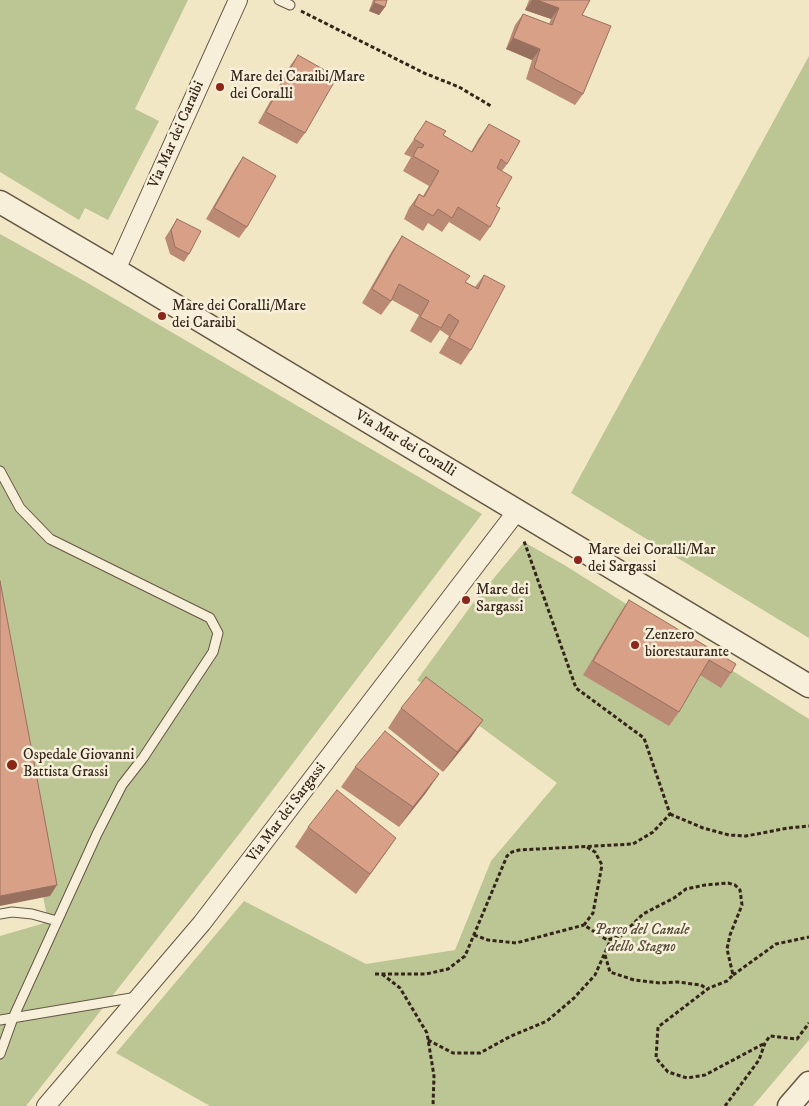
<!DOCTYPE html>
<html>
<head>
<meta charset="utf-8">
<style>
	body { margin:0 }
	canvas { display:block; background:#f2e7c5 }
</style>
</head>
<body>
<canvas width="809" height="1106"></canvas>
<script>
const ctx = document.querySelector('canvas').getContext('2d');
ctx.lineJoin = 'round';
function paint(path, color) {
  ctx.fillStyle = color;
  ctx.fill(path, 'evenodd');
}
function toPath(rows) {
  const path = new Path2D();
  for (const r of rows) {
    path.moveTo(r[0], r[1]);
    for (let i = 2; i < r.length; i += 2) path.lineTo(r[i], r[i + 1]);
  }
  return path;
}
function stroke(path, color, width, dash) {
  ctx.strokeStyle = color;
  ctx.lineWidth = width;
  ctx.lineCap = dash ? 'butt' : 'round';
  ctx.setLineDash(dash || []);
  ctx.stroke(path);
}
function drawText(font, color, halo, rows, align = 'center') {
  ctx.font = font + ' "IM FELL DW Pica",serif';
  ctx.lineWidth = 5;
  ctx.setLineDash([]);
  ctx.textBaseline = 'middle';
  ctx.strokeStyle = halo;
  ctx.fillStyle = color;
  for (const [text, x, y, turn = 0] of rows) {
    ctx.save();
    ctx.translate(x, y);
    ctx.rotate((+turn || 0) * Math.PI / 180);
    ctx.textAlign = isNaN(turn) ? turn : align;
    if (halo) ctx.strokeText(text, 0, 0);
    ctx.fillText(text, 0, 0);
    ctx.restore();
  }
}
const green = toPath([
	[0,0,188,0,135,109,159,121,108,220,85,208,79,220,0,172],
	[809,56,809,638,571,493],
	[0,234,86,282,482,514,240,833,26,1106,0,1106,0,936,48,922,0,671],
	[524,542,566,566,809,719,809,1040,753,1106,210,1106,116,1053,244,901,366,964,455,950,491,861,557,783,417,680,473,603]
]);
const path = toPath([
	[301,11,424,73,459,87,491,106],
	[670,814,703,828,729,835,746,836,788,828,809,826],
	[587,847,595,852,602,865,593,913,584,925,607,940,621,936,643,914,674,898,686,889,705,885,728,883,735,885,740,890,742,905,730,935,727,949,733,975,727,981,709,988,658,1027,656,1058,668,1072,687,1078,705,1075,765,1043],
	[474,935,488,940,516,943,584,925],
	[605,955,610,972,634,980,660,983,677,982,701,985,707,989],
	[375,974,426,974,448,969,465,956,507,856,512,852,519,850,633,844,653,832,670,814,644,738,576,688,524,541],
	[382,974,400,988,427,1033,434,1076,433,1106],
	[733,975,776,944,809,937],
	[428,1040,453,1053,480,1053,511,1036,547,1021,574,998,595,975,611,939],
	[725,1106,759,1060,765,1043,770,1036,797,1039,809,1023]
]);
const service = toPath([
	[279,0,290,5],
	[0,471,20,508,50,539,210,618,218,633,213,652,143,758,122,785,97,834,13,1018,0,1054],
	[0,914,12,912,32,914,57,921],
	[0,1020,137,997]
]);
const minor = toPath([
	[116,270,238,0],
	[46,1106,202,923,517,511]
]);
const tertiary = toPath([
	[0,202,116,270,809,686],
	[789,1106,809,1083]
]);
const wall = toPath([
	[373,0,387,0,385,7,379,15,369,11],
	[529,0,590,0,582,15,583,94,575,105,526,79,532,60,506,49,515,25,523,14,549,24,551,19,525,10],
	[298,55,305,133,297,144,258,123,290,66],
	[426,121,443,135,471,152,479,138,489,124,507,164,502,171,496,206,490,227,480,241,449,222,442,232,428,223,423,231,404,219,409,208,419,194,423,196,429,186,403,171,411,157,404,154],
	[243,157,247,227,239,238,206,219,235,169],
	[177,219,189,254,184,262,170,254,165,238],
	[402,236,466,282,475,287,484,275,471,350,461,365,439,353,449,336,440,330,431,343,410,331,419,315,392,300,381,315,362,303,392,251],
	[629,600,731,673,721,688,700,675,679,712,669,726,583,675,619,615],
	[401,708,483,720,469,740,443,772,388,728],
	[355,767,439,774,425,794,399,827,341,787],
	[308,827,382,858,356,894,295,847]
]);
const shadedWall = toPath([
	[532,0,537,0,559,8,551,19,525,10],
	[374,3,385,7,379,15,369,11],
	[513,38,540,49,532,60,506,49],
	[483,720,469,740,443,772,457,752],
	[439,774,425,794,399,827,413,807],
	[396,838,382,858,356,894,370,874],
	[57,885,50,896,0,906,0,896]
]);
const building = toPath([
	[375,0,387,0,385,7,374,3,375,0],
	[537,0,590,0,582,15,611,26,583,94,534,68,540,49,513,38,523,14,552,25,559,8,537,0],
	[298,55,337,77,305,133,266,112,298,55],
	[426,121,446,131,443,135,472,152,489,124,520,141,507,164,501,159,497,168,512,177,496,206,500,208,490,227,458,207,452,218,438,209,433,216,414,205,419,194,424,197,439,171,413,156,418,147,422,148,424,145,414,139,426,121],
	[243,157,276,176,247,227,214,208,243,157],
	[177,219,201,231,189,254,175,247,171,230,177,219],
	[402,236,470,276,465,282,478,289,484,275,505,286,471,350,449,338,459,321,449,314,441,328,420,317,429,301,399,284,391,301,372,289,402,236],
	[0,581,57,885,0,896,0,581],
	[629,600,736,664,731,673,709,660,679,712,593,661,629,600],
	[426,677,483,720,457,752,401,708,426,677],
	[385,731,439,774,413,807,355,767,385,731],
	[337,790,396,838,370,874,308,827,337,790]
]);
const markers = [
	[220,87,5,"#8f2418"],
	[162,316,5,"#8f2418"],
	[578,560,5,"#8f2418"],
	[466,600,5,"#8f2418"],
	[635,645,5,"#8f2418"],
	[12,765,6,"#8f2418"]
];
const poiNames = [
	["Mare dei Caraibi/Mare",230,78],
	["dei Coralli",230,95],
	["Mare dei Coralli/Mare",172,307],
	["dei Caraibi",172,324],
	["Mare dei Coralli/Mar",588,551],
	["dei Sargassi",588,568],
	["Mare dei",476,591],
	["Sargassi",476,608],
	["Zenzero",645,636],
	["biorestaurante",645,653],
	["Ospedale Giovanni",23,756],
	["Battista Grassi",23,773]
];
const streetNames = [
	["Via Mar dei Caraibi",177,135,-66],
	["Via Mar dei Coralli",405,444,31],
	["Via Mar dei Sargassi",287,813,-53]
];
const parkNames = [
	["Parco del Canale",642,931],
	["dello Stagno",642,948]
];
paint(green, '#bcc594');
stroke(service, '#645644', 11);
stroke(minor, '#645644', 20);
stroke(tertiary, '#645644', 25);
stroke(path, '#342519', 3, [4, 2.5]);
stroke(service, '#f7efd9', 9);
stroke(minor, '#f7efd9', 18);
stroke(tertiary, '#f7efd9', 22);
paint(wall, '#bb8a75');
paint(shadedWall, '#98705f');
paint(building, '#d9a088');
stroke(building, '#98705f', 1);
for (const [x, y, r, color] of markers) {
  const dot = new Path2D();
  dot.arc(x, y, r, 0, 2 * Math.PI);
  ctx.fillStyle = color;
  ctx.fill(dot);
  stroke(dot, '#f7efd9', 2);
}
drawText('15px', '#342519', '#f7efd9', poiNames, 'left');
drawText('15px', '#342519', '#f7efd9', streetNames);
drawText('italic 15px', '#564d38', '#f7efd9', parkNames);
</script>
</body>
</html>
